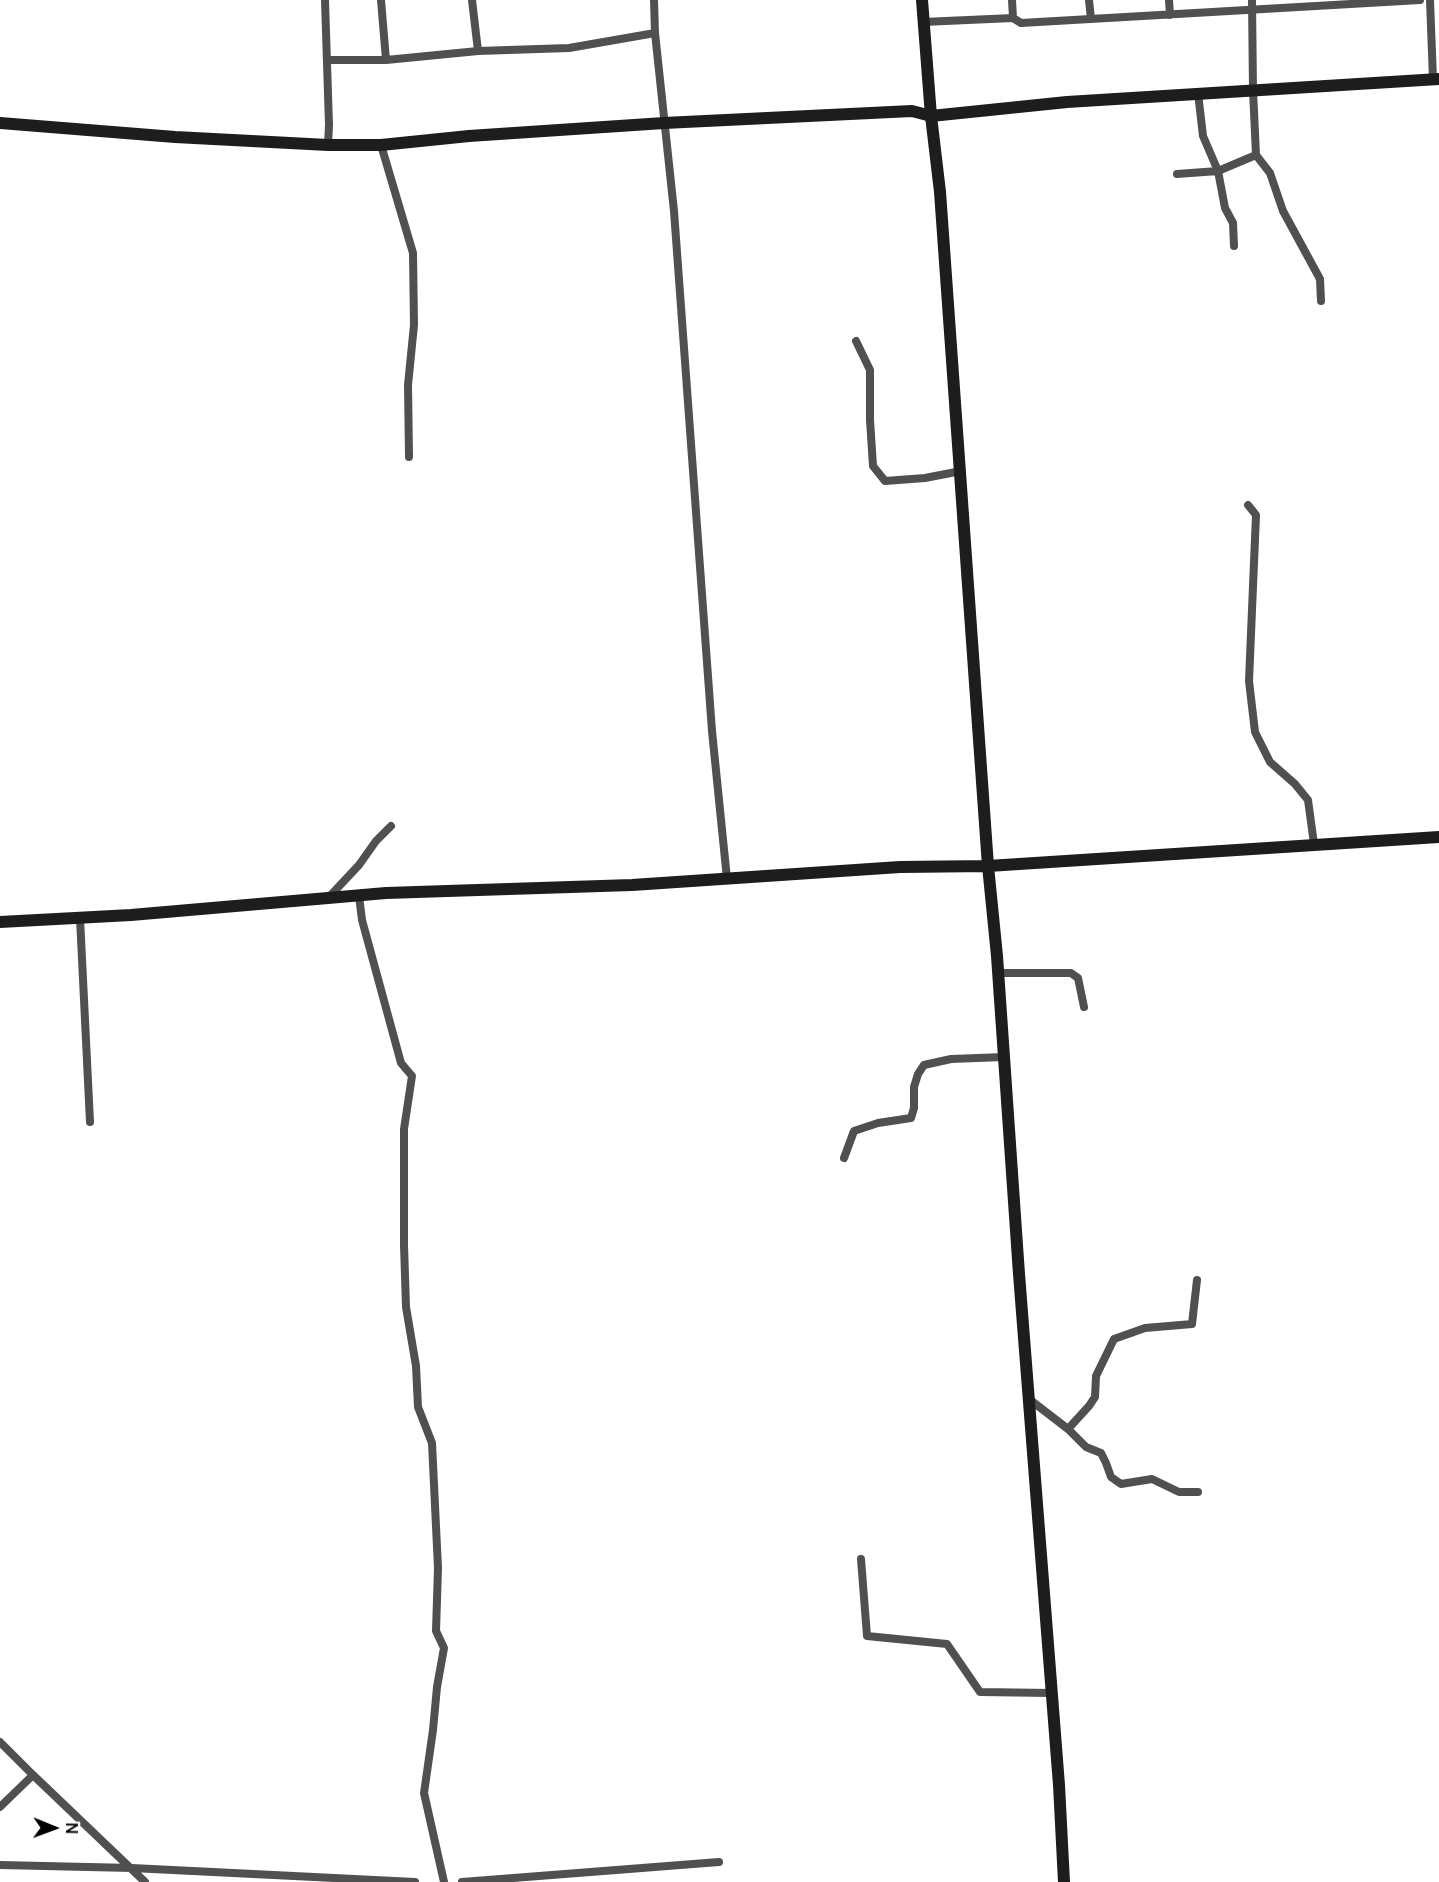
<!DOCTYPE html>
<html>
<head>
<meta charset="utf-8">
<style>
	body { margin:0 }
	#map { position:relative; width:1439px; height:1882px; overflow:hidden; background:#fff; font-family:Manrope,sans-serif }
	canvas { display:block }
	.north { position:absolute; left:24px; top:1798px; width:60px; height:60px; -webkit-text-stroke:4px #fff; paint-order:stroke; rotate:91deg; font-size:16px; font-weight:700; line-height:24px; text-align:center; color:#000 }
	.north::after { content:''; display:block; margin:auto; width:21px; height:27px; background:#000; clip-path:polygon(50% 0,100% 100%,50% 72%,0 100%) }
</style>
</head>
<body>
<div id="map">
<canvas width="1439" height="1882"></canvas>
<div class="north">N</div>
</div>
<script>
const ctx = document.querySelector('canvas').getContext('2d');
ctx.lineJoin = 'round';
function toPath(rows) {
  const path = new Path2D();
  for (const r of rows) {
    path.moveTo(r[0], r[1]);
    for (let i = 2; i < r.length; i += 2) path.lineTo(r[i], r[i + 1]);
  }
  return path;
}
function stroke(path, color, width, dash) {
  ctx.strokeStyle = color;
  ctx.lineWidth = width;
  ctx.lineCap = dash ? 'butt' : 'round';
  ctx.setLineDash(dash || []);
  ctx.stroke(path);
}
const street = toPath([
	[325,0,329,125,328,145],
	[381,0,386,60],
	[472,0,478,51],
	[654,0,655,33,674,211,712,731,727,879],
	[1012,0,1013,18],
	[1089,0,1091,19],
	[1169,0,1170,15],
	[1252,0,1253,90,1256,155],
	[1430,0,1433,79],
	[923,22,1013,18,1021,23,1420,0],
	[328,60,386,60,478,51,569,48,655,33],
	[1198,93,1203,136,1218,171,1225,208,1233,223,1234,246],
	[381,145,413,253,414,325,408,385,409,457],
	[1177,174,1218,171,1256,155,1270,173,1283,211,1320,279,1321,301],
	[856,341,870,370,870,420,873,466,885,481,925,478,961,471],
	[1248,505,1256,515,1249,681,1255,732,1270,762,1295,784,1308,800,1314,844],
	[359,896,362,920,401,1063,412,1076,404,1129,404,1245,406,1307,416,1366,418,1407,432,1443,438,1568,436,1631,444,1648,437,1687,433,1730,424,1793,444,1882],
	[329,897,359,865,376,841,391,826],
	[80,918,90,1122],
	[998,973,1071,973,1078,978,1084,1007],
	[844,1158,854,1131,878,1123,911,1118,914,1108,914,1087,918,1074,924,1065,951,1059,1004,1057],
	[1029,1399,1068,1429,1089,1406,1095,1397,1096,1376,1114,1339,1145,1328,1192,1324,1197,1280],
	[1068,1429,1086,1447,1101,1453,1106,1463,1111,1477,1121,1484,1152,1479,1179,1492,1198,1492],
	[861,1559,867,1636,947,1644,980,1692,1051,1693],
	[0,1742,33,1775,0,1807],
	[33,1775,145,1882],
	[0,1865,132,1868,415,1882],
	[462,1882,719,1862]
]);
const secondary = toPath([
	[922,0,931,116,940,192,988,866,997,956,1019,1274,1059,1785,1064,1882],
	[0,123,175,137,328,145,381,145,469,136,664,123,912,111,931,116,1067,102,1439,79],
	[0,922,131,915,386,893,632,885,900,867,988,866,1439,837]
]);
stroke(street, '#505050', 8);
stroke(secondary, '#1d1d1d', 12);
</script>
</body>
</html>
